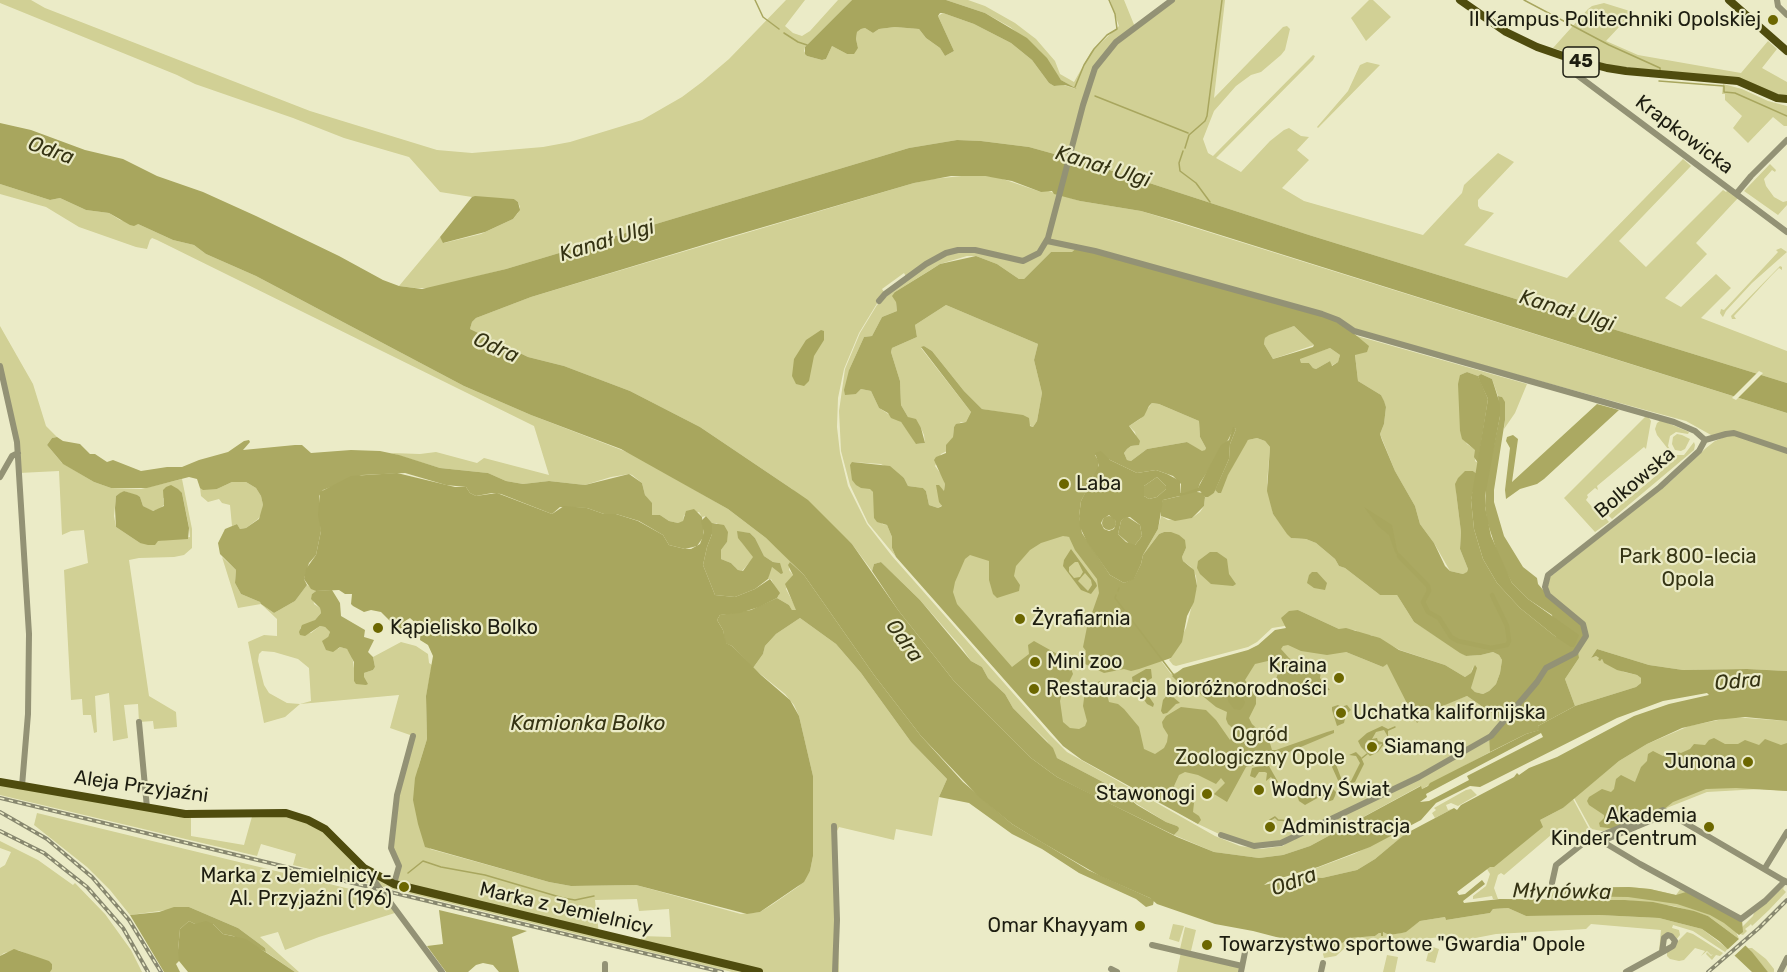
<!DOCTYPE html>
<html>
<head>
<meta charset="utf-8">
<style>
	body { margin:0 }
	canvas { display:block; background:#ebebc7 }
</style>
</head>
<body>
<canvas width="1787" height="972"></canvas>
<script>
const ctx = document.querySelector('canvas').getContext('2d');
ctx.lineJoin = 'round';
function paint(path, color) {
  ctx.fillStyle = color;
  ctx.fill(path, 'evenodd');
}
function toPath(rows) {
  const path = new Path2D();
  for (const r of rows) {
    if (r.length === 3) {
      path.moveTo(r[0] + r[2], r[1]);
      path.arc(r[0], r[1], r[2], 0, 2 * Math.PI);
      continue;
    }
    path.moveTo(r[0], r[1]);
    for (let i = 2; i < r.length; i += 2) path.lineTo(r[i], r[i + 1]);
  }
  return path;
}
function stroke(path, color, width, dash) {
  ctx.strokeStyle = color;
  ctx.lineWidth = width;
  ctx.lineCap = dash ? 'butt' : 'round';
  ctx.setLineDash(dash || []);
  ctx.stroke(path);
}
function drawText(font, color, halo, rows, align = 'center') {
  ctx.font = font + ' Rubik,sans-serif';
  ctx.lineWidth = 4.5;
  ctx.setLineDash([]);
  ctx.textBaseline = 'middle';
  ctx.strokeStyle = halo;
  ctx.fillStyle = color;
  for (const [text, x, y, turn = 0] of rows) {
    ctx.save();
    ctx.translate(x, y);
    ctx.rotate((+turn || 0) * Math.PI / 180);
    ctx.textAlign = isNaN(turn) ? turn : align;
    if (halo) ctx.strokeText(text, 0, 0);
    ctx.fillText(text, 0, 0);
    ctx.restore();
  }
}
const green = toPath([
	[0,0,31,0,45,8,310,111,437,150,472,153,543,147,570,142,642,120,682,97,702,82,729,59,786,0,805,0,785,26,793,33,802,36,810,31,838,0,852,0,805,47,804,51,807,56,822,60,826,59,832,46,847,54,858,48,856,39,857,32,861,29,865,28,873,33,879,29,895,27,919,29,926,38,940,48,945,56,954,51,938,16,943,13,974,24,1011,43,1032,60,1049,83,1054,86,1064,85,1076,89,1061,80,1039,50,1010,27,985,13,946,0,968,0,985,6,1015,23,1036,39,1055,61,1060,74,1074,82,1091,52,1119,26,1110,0,1124,0,1135,27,1172,0,1225,0,1214,98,1283,27,1287,26,1290,29,1285,50,1281,55,1261,72,1251,75,1236,86,1214,111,1203,139,1208,153,1213,156,1313,55,1315,56,1313,60,1216,158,1241,172,1270,141,1284,130,1289,128,1301,136,1309,137,1297,150,1309,160,1282,188,1304,201,1423,235,1462,193,1464,185,1498,153,1514,162,1478,200,1478,206,1480,209,1494,213,1464,245,1567,278,1683,159,1691,166,1619,241,1646,267,1723,190,1726,192,1728,190,1738,198,1696,243,1707,254,1665,298,1681,307,1716,274,1731,288,1701,318,1787,351,1787,383,1309,235,1094,165,1029,147,981,141,957,140,909,148,506,269,431,288,415,288,399,286,440,237,444,243,481,234,513,219,518,213,520,207,518,202,514,199,472,197,440,192,409,157,344,138,293,118,195,84,177,75,0,3],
	[1369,0,1373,0,1391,17,1366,41,1351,18],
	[1604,3,1633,12,1606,41,1638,55,1741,73,1768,41,1777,49,1762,68,1787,82,1787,96,1694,75,1609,65,1553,48,1588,9,1592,6],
	[1367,62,1380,65,1318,128,1317,127,1348,91,1360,65],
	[1723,84,1742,89,1768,101,1787,106,1787,126,1784,126,1773,117,1748,143,1733,128,1742,116,1725,100,1725,94,1722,94],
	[1770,164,1776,170,1775,172,1772,170,1764,179,1766,186,1774,197,1783,202,1787,201,1787,205,1778,215,1744,191],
	[971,175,997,177,1041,192,1045,190,1080,201,1141,211,1787,413,1787,671,1747,669,1683,670,1649,665,1597,649,1591,658,1596,656,1604,661,1605,663,1624,672,1637,675,1641,678,1641,683,1636,687,1575,706,1565,679,1579,658,1578,649,1586,636,1547,590,1550,577,1671,481,1706,448,1715,441,1727,436,1711,435,1686,421,1649,411,1072,252,1051,252,1024,279,1019,279,997,264,976,256,967,256,940,264,895,292,897,311,882,317,872,336,864,337,849,370,856,394,861,389,871,391,879,408,901,422,917,444,925,443,924,435,921,428,908,417,901,405,900,381,891,352,892,348,917,337,915,325,946,305,1038,344,1034,360,1042,393,1037,421,1033,427,1006,413,982,409,964,391,932,351,924,346,921,348,971,412,966,422,961,422,954,427,953,437,947,451,941,454,935,466,943,477,945,484,944,491,941,489,942,505,938,508,929,505,926,491,923,488,908,486,904,478,881,464,852,462,861,488,870,488,873,492,882,524,887,525,892,537,892,548,896,557,868,523,850,485,841,451,839,411,845,369,860,333,877,305,907,278,904,273,882,289,884,292,859,333,844,369,838,398,837,427,840,453,848,486,867,524,892,556,1050,735,1067,752,1215,836,1240,846,1261,849,1283,846,1290,840,1490,740,1490,752,1427,786,1422,789,1420,786,1310,846,1283,855,1259,858,1214,852,1174,835,1178,831,1177,826,1166,822,1137,804,1120,791,1057,758,1047,741,1013,708,1005,694,988,678,982,667,971,661,962,648,920,600,881,562,874,564,872,571,852,544,792,489,700,427,630,391,564,366,528,357,470,329,472,322,476,318,531,297,914,183,933,179],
	[0,184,50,200,60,198,86,210,109,213,120,220,138,224,173,240,194,245,206,254,256,276,464,386,531,415,632,454,728,509,766,538,794,564,790,562,789,570,793,575,786,589,797,610,792,610,789,605,777,598,779,595,771,579,768,579,770,569,772,567,776,568,780,563,773,562,764,556,755,538,750,533,738,532,742,543,754,557,742,571,738,570,731,563,721,559,721,550,727,542,717,523,712,523,706,516,702,517,699,512,684,515,683,522,678,523,669,521,660,515,652,515,652,505,645,495,642,483,632,475,629,474,611,477,585,485,549,481,523,484,506,481,488,473,440,468,391,453,420,454,436,452,477,463,484,458,549,475,534,426,157,240,152,238,150,240,147,249,136,247,79,227,46,207,0,194],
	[1781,248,1787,252,1752,283,1726,311,1723,317,1722,316,1720,313,1721,309,1724,310,1778,252,1776,250],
	[1780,266,1782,267,1782,270,1779,268,1771,276,1734,316,1736,319,1732,319,1731,316],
	[0,326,33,384,46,426,57,437,52,438,47,445,62,463,94,482,111,488,141,489,182,479,192,529,192,548,184,555,174,557,139,558,129,560,149,696,176,712,177,727,154,729,153,721,139,722,138,704,124,705,128,738,113,741,109,693,95,696,97,732,94,733,91,715,83,715,82,699,71,700,64,570,88,563,84,530,71,531,62,535,59,471,19,473,18,448,0,366],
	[124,491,140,497,143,506,152,511,159,509,164,505,163,498,182,493,189,527,190,537,140,543,116,527,114,516,116,496],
	[1294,326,1314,345,1273,359,1264,344,1265,338,1269,334],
	[1357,336,1527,384,1515,413,1504,429,1505,420,1502,397,1498,396,1492,379,1481,374,1478,376,1467,372,1460,375,1460,431,1467,444,1476,450,1475,461,1478,463,1477,474,1473,471,1456,492,1461,532,1460,549,1468,569,1467,573,1463,574,1450,571,1434,543,1420,524,1415,506,1395,471,1380,434,1384,424,1386,407,1381,395,1358,381,1355,354,1359,353,1359,339],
	[1330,348,1340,355,1338,362,1331,366,1330,361,1316,369,1313,368,1309,363,1301,364,1300,358],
	[1152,403,1159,404,1199,421,1200,437,1206,448,1205,450,1202,452,1187,442,1147,449,1131,461,1127,460,1124,453,1127,449,1131,446,1138,445,1135,432,1129,426,1140,419],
	[1647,415,1651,421,1646,449,1644,447,1597,486,1598,490,1595,488,1587,495,1588,497,1586,500,1600,516,1603,515,1609,522,1595,532,1564,498],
	[1661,420,1689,432,1688,434,1676,432,1670,436,1668,446,1673,455,1684,455,1694,442,1695,445,1694,450,1612,519,1607,514,1608,511,1610,514,1663,470,1661,467,1665,468,1668,466,1668,449,1657,435,1655,429,1657,423],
	[1677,434,1682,435,1690,439,1685,449,1681,451,1675,450,1672,444,1673,437],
	[1257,438,1265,441,1270,447,1267,483,1273,514,1291,538,1306,539,1316,543,1335,559,1339,566,1345,568,1380,595,1397,595,1414,622,1466,656,1481,655,1493,652,1499,655,1502,660,1500,673,1496,684,1489,691,1483,694,1475,692,1471,688,1473,667,1471,673,1465,677,1445,665,1400,650,1371,635,1363,635,1355,630,1339,629,1298,610,1291,625,1272,628,1257,642,1248,647,1176,666,1173,665,1169,660,1171,658,1186,628,1197,586,1196,576,1191,567,1183,561,1182,557,1186,548,1164,532,1159,534,1143,555,1158,529,1161,516,1168,520,1192,518,1200,512,1204,506,1205,497,1214,493,1215,490,1218,493,1244,445,1248,440],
	[232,482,246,482,256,488,261,496,263,505,262,513,258,519,246,528,240,529,237,524,232,526,230,505,222,503,219,499,208,502,201,496,200,488,217,489],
	[955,510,1069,537,1171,674,1250,652,1277,643,1346,652,1383,667,1387,663,1422,719,1428,712,1446,704,1467,696,1503,720,1489,735,1453,757,1280,843,1247,843,1217,833,1198,824,1072,750,936,578],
	[222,557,236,570,235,583,241,594,260,602,261,604,274,613,295,601,307,585,316,591,312,594,314,604,320,608,321,613,315,620,300,628,300,634,311,633,320,626,325,627,330,632,328,637,338,649,340,647,347,649,352,655,355,675,364,677,364,673,373,670,375,667,373,657,401,642,416,646,428,654,429,663,432,665,426,696,427,739,418,768,430,849,549,882,571,886,636,885,741,914,760,912,773,904,799,886,810,871,813,856,813,776,799,716,794,705,785,694,753,668,763,654,765,646,776,634,800,618,836,644,861,673,911,742,947,779,939,797,932,836,896,829,894,840,839,827,836,833,839,972,732,972,293,865,296,854,261,844,257,856,0,795,0,782,191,815,191,836,244,845,253,813,276,812,317,825,351,856,394,884,399,866,391,848,397,795,413,736,390,728,399,695,300,704,285,717,264,723,248,642,264,635,277,636,277,619,261,604,238,608],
	[262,651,274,652,298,659,309,668,311,701,300,704,287,703,269,693,264,685,258,661,259,654],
	[637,899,639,911,669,909,671,937,641,936,641,943,599,934,595,900],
	[1733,717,1787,721,1787,791,1760,789,1707,792,1664,809,1603,843,1596,839,1611,830,1602,831,1591,829,1574,798,1619,761,1647,744,1689,726],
	[1471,789,1477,795,1458,806,1451,803,1446,805,1448,810,1452,809,1435,818,1432,813,1436,810,1434,808,1466,790],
	[1573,799,1594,838,1566,832,1560,832,1553,837,1551,835,1504,875,1501,873,1498,875,1494,888,1498,899,1493,899,1492,896,1473,899,1473,896,1486,886,1490,874,1487,869,1540,820,1563,808],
	[37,813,383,897,398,912,319,937,285,950,278,932,260,937,299,972,295,972,266,952,265,948,238,928,189,907,130,915,110,890,87,867,34,825],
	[1406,828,1408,832,1375,859,1357,870,1322,878,1301,876,1264,884,1306,872,1354,854],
	[0,841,38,860,73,885,75,883,105,914,131,950,142,972,50,972,52,964,18,950,4,953,0,956,0,868,5,865,11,852,0,848],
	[1785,886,1783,889,1786,892,1769,910,1752,926,1751,924,1749,926,1745,929,1747,931,1743,935,1740,934,1739,930,1753,916,1754,913],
	[1629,887,1650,889,1676,895,1681,888,1735,929,1739,939,1708,916,1674,906,1625,900,1550,899,1552,888],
	[1508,908,1526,916,1599,915,1659,918,1702,929,1728,949,1725,952,1693,931,1673,925,1672,928,1679,930,1680,935,1676,940,1669,934,1659,952,1661,930,1591,924,1586,929,1496,934,1455,942,1440,937,1385,944,1354,944,1345,948,1336,956,1324,958,1323,954,1324,949,1330,951,1350,938,1375,936,1379,933,1381,932,1381,935,1383,932,1389,935,1405,932,1420,921,1445,917,1446,920,1490,913,1493,909],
	[1173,924,1184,926,1179,942,1169,939],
	[1185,927,1196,930,1191,951,1180,949],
	[1687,932,1693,934,1723,953,1720,956,1716,955,1712,960,1706,954,1707,952,1711,956,1713,954,1711,955,1707,951,1701,956,1705,951,1695,948,1684,960,1679,961,1670,959,1667,956,1667,952],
	[1430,946,1439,949,1435,963,1426,961],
	[1748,948,1752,948,1766,959,1774,969,1774,972,1768,972],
	[1181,952,1242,966,1241,972,1177,972],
	[1387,955,1398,957,1395,972,1383,972]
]);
const forest = toPath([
	[1078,247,1333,317,1357,336,1369,346,1367,352,1355,355,1358,381,1381,395,1384,401,1386,407,1384,424,1380,434,1382,440,1395,471,1415,506,1420,524,1434,543,1445,566,1450,571,1463,574,1467,572,1468,569,1460,549,1461,532,1455,484,1458,478,1465,471,1473,471,1477,474,1471,500,1474,529,1483,559,1497,583,1520,608,1556,637,1552,615,1528,599,1512,583,1499,558,1487,521,1485,506,1486,484,1500,416,1498,396,1502,397,1505,402,1505,420,1494,490,1494,502,1504,536,1523,567,1537,578,1538,584,1544,591,1586,629,1578,649,1579,658,1565,679,1575,706,1538,726,1540,730,1526,734,1490,752,1489,735,1502,720,1467,696,1428,712,1417,723,1387,664,1383,667,1346,652,1327,655,1301,651,1288,645,1283,646,1281,649,1289,658,1295,662,1313,663,1322,666,1320,678,1330,690,1300,694,1298,687,1293,686,1289,690,1274,692,1273,689,1278,673,1272,660,1255,664,1245,680,1256,697,1256,704,1249,718,1252,724,1269,740,1272,750,1276,750,1327,732,1334,730,1334,733,1258,765,1246,767,1227,802,1214,794,1225,783,1221,778,1216,784,1198,775,1185,772,1179,775,1174,786,1177,792,1194,803,1193,812,1199,816,1201,820,1198,824,1082,760,1063,746,896,557,892,548,892,537,887,525,877,522,874,518,873,492,870,489,861,488,856,485,852,480,850,465,852,462,890,466,904,478,908,486,923,488,926,491,929,505,938,508,942,506,939,502,936,485,939,485,944,491,945,484,934,460,936,457,946,453,946,445,953,437,954,427,956,424,966,422,971,412,921,347,924,346,932,351,964,391,982,409,1023,415,1029,418,1030,426,1033,427,1037,421,1042,393,1034,360,1038,344,946,305,915,325,917,337,892,348,891,352,900,381,901,405,908,417,916,419,921,428,925,443,916,444,901,422,891,418,888,413,879,408,871,391,861,389,856,394,845,395,844,390,849,370,864,337,872,336,882,317,897,311,896,302,892,296,895,292,929,271,940,264,976,256,997,264,1019,279,1024,279,1051,252,1072,252],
	[1294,326,1314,345,1313,347,1273,359,1264,344,1265,338,1269,335],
	[1330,348,1340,355,1338,362,1332,366,1330,361,1316,369,1313,368,1309,363,1301,363,1300,359],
	[1152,403,1159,404,1199,421,1200,437,1206,448,1205,450,1202,451,1187,442,1147,449,1131,461,1127,460,1124,453,1127,449,1131,446,1139,445,1140,441,1129,426,1144,416,1149,406],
	[1234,428,1236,429,1230,444,1229,459,1215,490,1218,493,1221,493,1228,475,1248,440,1257,438,1265,441,1270,447,1267,491,1273,514,1287,534,1291,538,1306,539,1316,543,1335,559,1339,566,1345,568,1380,595,1397,595,1414,622,1460,653,1466,656,1481,655,1493,652,1499,655,1502,660,1500,673,1496,684,1489,691,1483,694,1475,692,1471,688,1477,668,1475,665,1471,673,1465,677,1445,665,1399,650,1380,638,1346,628,1339,629,1298,610,1289,611,1281,618,1286,628,1275,630,1258,645,1248,650,1183,668,1172,676,1185,689,1199,693,1216,707,1227,712,1226,719,1228,724,1237,732,1230,740,1216,720,1206,710,1181,707,1166,716,1162,722,1163,727,1168,735,1167,742,1164,748,1155,754,1144,749,1139,727,1124,709,1118,704,1109,702,1104,683,1099,681,1094,690,1085,691,1083,706,1087,721,1085,726,1079,729,1070,728,1063,722,1060,701,1064,686,1069,682,1073,674,1068,660,1034,641,1028,645,1029,654,1012,667,957,604,953,592,955,582,965,559,970,555,989,561,989,580,993,594,997,598,1019,591,1020,585,1014,576,1016,566,1030,550,1041,543,1063,536,1069,537,1075,550,1097,579,1099,593,1087,627,1083,647,1086,651,1082,659,1085,664,1104,673,1124,669,1131,671,1139,669,1171,658,1182,642,1187,616,1194,602,1197,586,1194,570,1183,561,1182,557,1186,548,1185,540,1179,535,1171,532,1164,532,1159,534,1143,555,1141,564,1134,578,1124,583,1110,575,1082,533,1079,516,1081,501,1098,469,1099,462,1095,455,1108,459,1137,473,1156,470,1173,476,1181,484,1180,496,1163,500,1161,505,1161,516,1175,521,1192,518,1204,506,1205,497,1203,493,1197,492,1200,483,1228,440],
	[1467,372,1478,376,1488,399,1478,463,1474,457,1475,450,1462,439,1460,431,1458,384,1460,375],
	[1597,404,1619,410,1544,479,1537,484,1520,489,1506,499,1505,490,1510,448,1506,441,1507,437,1513,435,1518,439,1512,482],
	[57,437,63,441,80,444,90,454,95,454,107,462,113,460,141,471,167,467,182,467,199,460,228,452,244,441,249,440,250,442,243,450,295,445,302,445,311,453,351,450,380,451,399,455,440,468,488,473,506,481,523,484,549,481,585,485,629,474,642,483,645,495,652,503,652,515,660,515,669,521,678,523,683,521,686,511,694,509,702,517,704,536,697,546,685,549,669,545,663,535,639,521,616,514,604,514,587,508,560,507,552,514,501,494,492,493,476,496,470,493,466,487,446,485,405,473,362,475,323,490,319,496,321,531,316,555,309,563,304,579,307,585,295,601,274,613,261,604,260,602,241,594,235,583,236,570,220,554,218,543,225,529,237,524,240,529,246,528,259,519,263,505,261,496,256,488,246,482,232,482,217,489,203,490,200,488,197,479,189,477,147,488,111,488,94,482,63,464,47,445,52,438],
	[1157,477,1166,486,1166,489,1157,497,1149,499,1144,496,1144,486],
	[1109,523,7],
	[1126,516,1140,525,1142,536,1135,545,1132,546,1118,534,1121,521],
	[712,523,724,525,728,532,727,542,721,550,721,559,731,563,738,570,743,571,753,557,738,538,737,531,750,533,755,538,764,556,773,562,780,563,783,573,781,574,772,567,768,579,755,589,735,597,715,595,703,565,707,547,712,534],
	[1210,552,1217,552,1227,559,1229,574,1236,584,1233,586,1211,584,1200,574,1197,568,1198,561],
	[790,562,804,575,874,675,921,736,963,782,1012,824,1088,870,1150,898,1154,900,1153,905,1146,907,1136,899,1079,873,1042,849,1012,834,969,803,939,797,947,779,911,742,861,673,836,644,800,618,776,634,765,646,763,654,753,668,732,646,725,643,723,630,717,620,720,615,751,610,777,598,789,605,792,610,796,610,785,584,793,575,788,565],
	[881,562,920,600,971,661,982,667,988,678,1005,694,1013,708,1053,748,1057,758,1120,791,1137,805,1166,822,1177,826,1179,828,1178,831,1174,835,1090,794,1057,777,1031,758,954,681,898,610,872,571,874,564],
	[1312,572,1317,572,1327,583,1325,590,1314,588,1307,583,1309,575],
	[332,590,340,603,341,616,365,630,364,637,374,640,368,652,373,657,375,667,373,670,364,673,364,677,368,684,366,685,356,684,354,681,354,662,347,649,340,647,333,652,326,650,322,641,328,637,330,632,325,627,320,626,305,636,300,635,299,632,302,625,315,620,321,613,320,608,311,599,312,594,316,591],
	[1714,738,1725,744,1738,744,1745,740,1759,745,1765,739,1781,745,1787,743,1787,791,1736,788,1706,789,1673,802,1663,810,1616,829,1600,827,1599,823,1604,818,1604,815,1589,805,1587,801,1589,797,1602,789,1611,792,1614,789,1616,779,1621,775,1635,782,1641,767,1647,761,1648,754,1653,751,1663,756,1672,751,1681,753,1690,749,1694,744,1705,745,1709,740],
	[1629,887,1650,889,1676,895,1686,892,1742,920,1743,932,1739,935,1724,923,1710,915,1677,904,1628,897,1562,896,1554,893,1555,888],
	[174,907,189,907,238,928,265,948,266,952,233,936,223,934,213,924,195,924,189,921,180,929,178,950,180,954,179,961,176,964,180,972,164,972,130,915,159,912],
	[439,910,527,931,512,937,519,972,499,972,493,965,483,963,476,965,468,972,446,972,427,946,443,944]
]);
const water = toPath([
	[852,0,946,0,985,13,1027,38,1047,58,1061,80,1077,89,1065,85,1054,86,1049,83,1032,60,1011,43,974,24,943,13,940,13,938,16,954,51,945,56,940,48,926,38,919,29,895,27,879,29,873,33,865,28,861,29,857,32,856,39,858,48,854,54,847,54,832,46,826,59,822,60,807,56,805,54,805,47],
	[0,123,31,130,85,150,123,159,157,176,203,192,256,216,339,256,383,280,399,286,422,289,506,269,909,148,957,140,981,141,1029,147,1094,165,1309,235,1787,383,1787,413,1179,222,1141,211,1080,201,1054,194,1052,191,1041,192,1012,181,985,176,951,176,914,183,726,238,531,297,476,318,472,322,470,329,528,357,564,366,630,391,700,427,792,489,808,500,852,544,898,610,954,681,1031,758,1057,777,1177,837,1214,852,1259,858,1283,855,1310,846,1421,786,1422,789,1428,786,1430,783,1526,734,1539,730,1538,726,1575,706,1636,687,1641,683,1641,678,1637,675,1617,670,1604,663,1602,659,1600,661,1598,660,1599,658,1596,656,1591,658,1597,649,1649,665,1683,670,1747,669,1787,671,1787,721,1745,717,1716,720,1682,728,1647,744,1619,761,1563,808,1540,820,1543,827,1494,867,1490,867,1457,892,1459,895,1465,894,1482,880,1485,884,1463,901,1464,903,1500,899,1625,900,1653,902,1694,911,1708,916,1739,939,1752,952,1768,972,1752,972,1719,941,1702,929,1659,918,1599,915,1526,916,1508,908,1493,909,1490,913,1446,920,1445,917,1420,921,1406,932,1402,933,1389,935,1383,932,1383,936,1381,936,1381,933,1379,933,1375,936,1350,938,1330,951,1253,931,1215,924,1157,904,1150,898,1100,876,1043,843,1012,824,979,797,921,736,874,675,804,575,766,538,728,509,621,449,531,415,464,386,256,276,206,254,194,245,173,240,138,224,134,226,130,225,109,213,86,210,60,198,50,200,0,184],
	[1707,693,1709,695,1669,704,1634,716,1557,757,1529,768,1519,775,1517,773,1514,777,1461,805,1457,810,1454,808,1405,834,1375,859,1357,870,1322,878,1301,876,1264,885,1268,882,1318,867,1370,847,1421,820,1436,803,1470,786,1480,787,1617,718,1663,701],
	[1541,733,1543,737,1467,776,1469,780,1429,801,1420,802,1427,797,1426,794],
	[475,196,514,199,518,202,520,210,513,219,485,232,443,243,440,237,472,197],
	[821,330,824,331,824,340,814,356,809,381,804,386,796,384,792,376,794,359,806,340],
	[1481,374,1492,379,1500,404,1500,416,1485,496,1485,507,1491,536,1512,583,1528,599,1579,635,1574,647,1571,647,1556,637,1520,608,1497,583,1483,559,1474,529,1471,500,1488,399,1480,382,1478,376],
	[1233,427,1236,429,1230,444,1229,459,1214,493,1208,497,1205,497,1200,491,1163,500,1158,529,1143,555,1141,564,1134,579,1124,583,1110,575,1087,542,1080,527,1079,516,1081,501,1099,465,1095,453,1101,451,1110,460,1137,473,1156,470,1167,474,1180,481,1180,493,1184,493,1198,488,1221,445,1229,440],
	[1157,477,1166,486,1166,489,1157,497,1149,499,1144,496,1144,486],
	[1109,515,1115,520,1116,523,1114,529,1109,531,1104,529,1101,523,1103,519],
	[1126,517,1130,517,1140,525,1142,536,1135,545,1126,542,1118,534,1121,521],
	[397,473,455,487,466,487,470,493,476,496,497,493,552,514,564,506,587,508,604,514,616,514,638,521,663,535,669,545,685,549,691,549,700,544,704,533,701,521,706,516,712,523,712,534,707,547,703,565,715,595,735,597,755,589,770,579,780,593,777,598,759,607,740,613,720,615,717,620,723,630,726,643,732,646,761,675,790,700,799,716,813,776,813,856,810,871,804,882,760,912,747,914,636,885,571,886,549,882,425,847,418,824,413,800,415,778,427,739,426,696,433,656,428,645,420,640,421,628,410,618,405,621,403,628,398,629,381,612,371,610,364,612,353,606,351,604,352,594,345,594,339,590,316,591,311,589,304,579,306,569,316,555,321,531,318,515,320,492,351,476],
	[171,485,178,489,182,493,189,528,188,539,158,541,155,545,148,545,140,543,116,527,115,508,116,496,120,493,124,491,137,495,140,497,143,506,153,511,164,506,163,490,166,487],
	[1364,507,1392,525,1397,550,1402,560,1395,552,1389,535,1378,526],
	[1071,549,1096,583,1097,586,1091,594,1081,590,1063,566,1064,560],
	[1075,562,1078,562,1083,572,1080,577,1074,578,1069,572,1069,567],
	[1085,573,1091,580,1092,585,1088,591,1078,581],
	[1146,669,1151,669,1152,678,1141,685,1154,704,1153,707,1147,704,1133,684,1132,677],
	[1178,683,1182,685,1173,697,1180,703,1176,704,1167,713,1163,714,1161,711,1163,700],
	[1232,686,1239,690,1245,702,1243,707,1240,710,1234,709,1228,701,1227,689],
	[1338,705,1341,707,1347,705,1351,710,1346,714,1344,723,1337,726,1332,710,1332,707],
	[1382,726,1388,729,1388,739,1378,752,1370,756,1361,747,1358,741,1367,733],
	[1384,730,1388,737,1385,743,1378,741,1377,738,1372,739,1376,732],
	[1368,740,1375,742,1376,740,1377,745,1382,744,1379,749,1372,754,1365,748,1365,744],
	[1356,752,1361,757,1364,764,1355,782,1341,787,1332,767,1333,763,1335,762,1343,783,1351,781,1360,763,1356,756,1349,755],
	[1263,765,1269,766,1278,782,1276,784,1271,777,1266,781,1267,773,1265,772,1259,772,1255,778,1250,776,1252,768],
	[1304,786,1308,786,1313,794,1318,794,1324,790,1332,788,1336,792,1335,796,1333,800,1327,802,1321,796,1305,805,1299,801,1296,792],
	[189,921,195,924,206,921,213,924,223,934,246,939,295,972,188,972,179,961,178,950,180,929],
	[14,949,49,961,52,964,52,969,50,972,0,972,0,956]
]);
const pier = toPath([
	[1759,371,1763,373,1736,400,1732,398],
	[1740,938,1747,944,1732,958,1726,951]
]);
const stream = toPath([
	[755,0,763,17,779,29],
	[1524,0,1609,45,1660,68,1660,70],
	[784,33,798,42,807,45],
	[1659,81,1724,86,1724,92,1735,93,1787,116],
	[1075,87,1084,65,1094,49,1107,35,1117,29,1115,14,1109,0],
	[1095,96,1188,133],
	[1185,148,1189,135,1205,121,1207,116,1222,0],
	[1183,151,1179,163,1180,171,1196,183,1210,202],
	[1118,591,1119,588],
	[1116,595,1115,598,1176,678],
	[1269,692,1281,685,1314,683,1318,680],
	[1388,730,1395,727],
	[1362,758,1367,754],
	[1270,820,1275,817,1278,820,1292,821],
	[408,873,423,861,441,867,485,875,563,898,575,900,594,896]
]);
const canal = toPath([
	[1399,556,1428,586,1429,591,1423,602,1428,612,1439,618,1451,637,1458,641,1491,648,1507,645,1509,641,1507,626,1492,595]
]);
const minor = toPath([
	[1777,0,1778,6,1787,15],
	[1569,58,1573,72,1787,232],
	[1736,194,1751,176,1787,140],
	[1047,241,1095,251,1322,314,1338,320,1354,331,1674,422,1695,431,1705,440,1699,451,1660,487,1548,575,1545,587,1548,595,1583,624,1586,636,1575,653,1546,668,1537,682,1491,736,1419,777,1281,843,1254,846,1221,835],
	[879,301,885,294,926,264,946,253,958,250,975,250,1023,261,1039,253,1048,238,1083,105,1095,68,1116,42,1172,0],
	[0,366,17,442,29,634,28,714,22,786],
	[1705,440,1726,434,1734,433,1787,451],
	[0,477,12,456,18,453],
	[139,722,147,808],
	[1669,813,1607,839,1605,843,1640,864,1741,919,1765,901,1785,881],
	[834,826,837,920,835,972],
	[1765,868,1787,832],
	[367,871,442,972],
	[1552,883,1556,865,1585,842,1663,810,1786,882],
	[394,884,399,866,391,848,397,795,413,736],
	[1152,945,1242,966],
	[1111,969,1117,972],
	[605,972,605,964],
	[1241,972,1247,942],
	[1321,972,1323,963],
	[1626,972,1666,950,1673,946,1675,941,1671,936,1668,935,1664,938,1662,952],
	[1780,972,1787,958]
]);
const major = toPath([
	[1460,0,1506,32,1537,47,1569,58,1607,68,1626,71,1738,81,1777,98,1787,99],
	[1729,0,1787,51],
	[0,782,185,814,286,813,308,820,325,829,364,868,394,884,759,972]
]);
const rail = toPath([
	[0,798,722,972],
	[0,812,47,839,92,877,129,920,161,972],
	[0,831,44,853,87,887,123,928,148,972],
	[1708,972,1759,928,1787,900]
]);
const markers = [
	[1773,20,6,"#6c6700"],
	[1064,484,6,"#6c6700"],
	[1020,619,6,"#6c6700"],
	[378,628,6,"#6c6700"],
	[1035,662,6,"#6c6700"],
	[1339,678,6,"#6c6700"],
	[1034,689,6,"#6c6700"],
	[1341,713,6,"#6c6700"],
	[1372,747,6,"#6c6700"],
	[1748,762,6,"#6c6700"],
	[1259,790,6,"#6c6700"],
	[1207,794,6,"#6c6700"],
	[1270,827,6,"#6c6700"],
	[1709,827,6,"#6c6700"],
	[404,887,6,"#6c6700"],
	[1140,926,6,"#6c6700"],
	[1207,945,6,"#6c6700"]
];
const shields = [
	[1581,62,36]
];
const shieldNames = [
	["45",1581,62]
];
const poiNames = [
	["II Kampus Politechniki Opolskiej",1761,20,"right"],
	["Laba",1076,484],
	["Żyrafiarnia",1032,619],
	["Kąpielisko Bolko",390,628],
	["Mini zoo",1047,662],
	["Kraina",1327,666,"right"],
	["bioróżnorodności",1327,689,"right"],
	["Restauracja",1046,689],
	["Uchatka kalifornijska",1353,713],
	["Siamang",1384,747],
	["Junona",1736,762,"right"],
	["Wodny Świat",1271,790],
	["Stawonogi",1195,794,"right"],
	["Akademia",1697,816,"right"],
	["Kinder Centrum",1697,839,"right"],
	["Administracja",1282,827],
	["Marka z Jemielnicy -",392,876,"right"],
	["Al. Przyjaźni (196)",392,899,"right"],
	["Omar Khayyam",1128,926,"right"],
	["Towarzystwo sportowe \"Gwardia\" Opole",1219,945]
];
const streetNames = [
	["Krapkowicka",1684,135,37],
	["Bolkowska",1635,483,-40],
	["Aleja Przyjaźni",141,787,8],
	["Marka z Jemielnicy",566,909,13]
];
const parkNames = [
	["Park 800-lecia",1688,557],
	["Opola",1688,580],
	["Ogród",1260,735],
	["Zoologiczny Opole",1260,758]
];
const waterNames = [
	["Odra",51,151,19],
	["Kanał Ulgi",1103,167,17],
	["Kanał Ulgi",607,241,-17],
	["Kanał Ulgi",1567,311,17],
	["Odra",496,348,24],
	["Odra",904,641,54],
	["Odra",1738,682,-5],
	["Kamionka Bolko",588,724],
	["Odra",1294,882,-20],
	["Młynówka",1562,892,1]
];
paint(green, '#d1d095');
paint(forest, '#aba962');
paint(water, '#a8a65e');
paint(pier, '#ebebc7');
stroke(stream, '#a8a65e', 1.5);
stroke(canal, '#a8a65e', 4.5);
stroke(minor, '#939275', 6);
stroke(major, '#4f4c0e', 8);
stroke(rail, '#88886f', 4);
stroke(rail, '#ebebc7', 1.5, [4.5]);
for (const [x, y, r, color] of markers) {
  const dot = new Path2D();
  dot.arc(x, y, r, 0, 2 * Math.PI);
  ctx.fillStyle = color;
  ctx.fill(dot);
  stroke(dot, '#ebebc7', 2);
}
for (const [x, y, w] of shields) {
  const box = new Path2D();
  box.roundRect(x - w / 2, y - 15, w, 30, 4.5);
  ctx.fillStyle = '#ebebc7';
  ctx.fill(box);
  stroke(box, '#1d1d10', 1.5);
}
drawText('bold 18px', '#1d1d10', null, shieldNames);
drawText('20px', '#1d1d10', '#ebebc7', poiNames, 'left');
drawText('20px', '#1d1d10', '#ebebc7', streetNames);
drawText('20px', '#353414', '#ebebc7', parkNames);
drawText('italic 21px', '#353313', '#ebebc7', waterNames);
</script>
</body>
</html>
